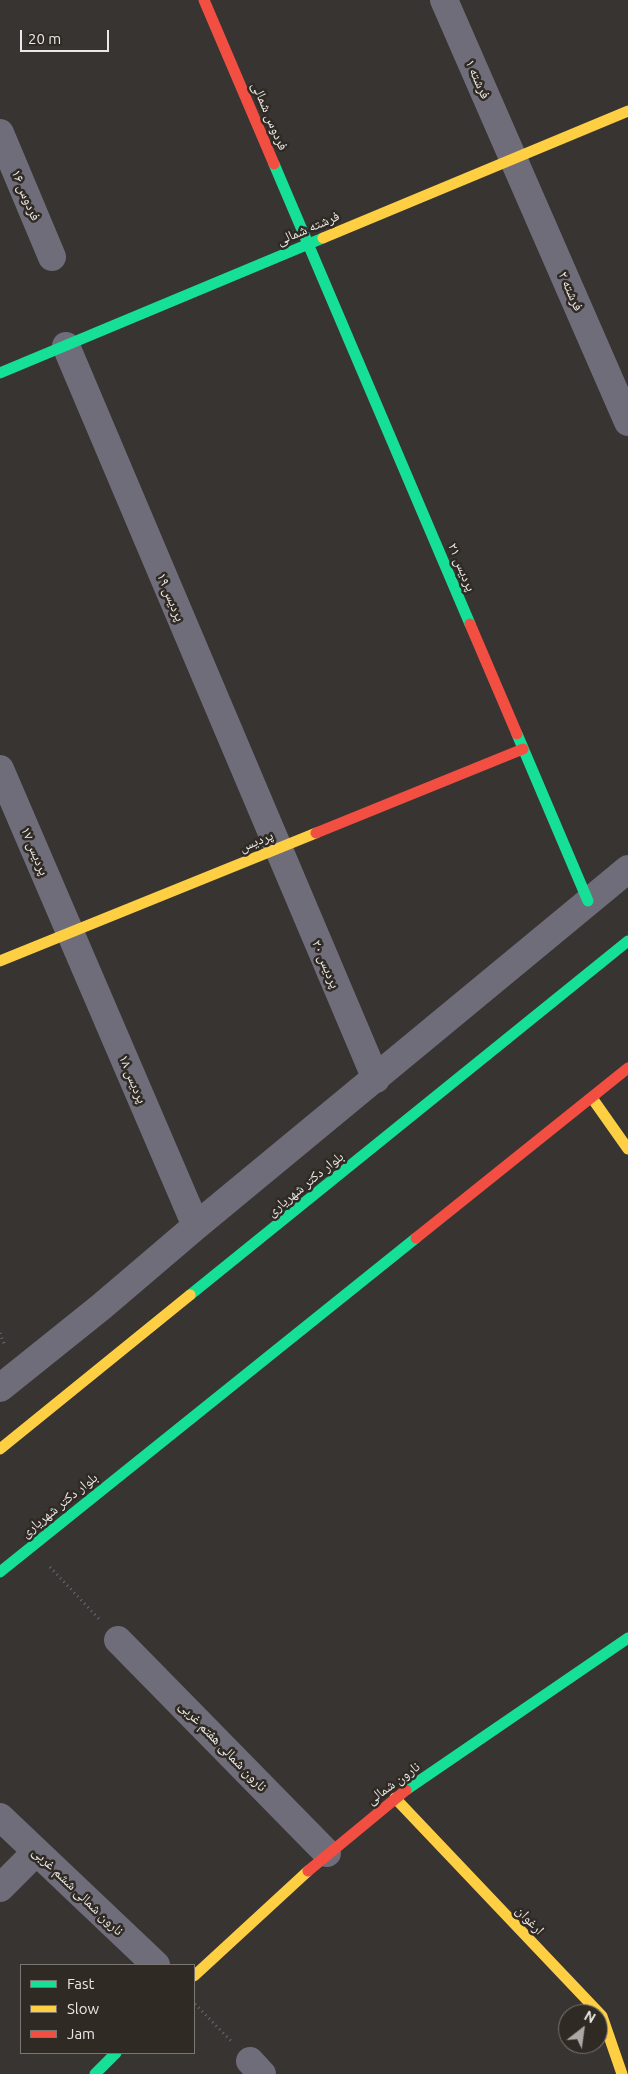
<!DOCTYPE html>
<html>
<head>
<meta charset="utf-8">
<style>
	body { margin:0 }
	#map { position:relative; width:628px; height:2074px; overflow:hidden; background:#373432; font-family:Ubuntu,sans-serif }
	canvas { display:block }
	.legend { position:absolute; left:20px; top:1964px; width:175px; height:90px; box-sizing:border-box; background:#302a25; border:1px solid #7b7671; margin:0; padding:6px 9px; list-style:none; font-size:15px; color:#ebe7e4 }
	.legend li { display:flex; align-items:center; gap:10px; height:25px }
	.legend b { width:25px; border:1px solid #7b7671 }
	.north { position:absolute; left:558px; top:2004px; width:50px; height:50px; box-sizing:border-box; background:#302a25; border:1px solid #7b7671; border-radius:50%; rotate:30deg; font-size:14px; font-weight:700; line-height:20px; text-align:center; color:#ebe7e4 }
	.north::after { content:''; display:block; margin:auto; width:18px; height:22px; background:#aca8a6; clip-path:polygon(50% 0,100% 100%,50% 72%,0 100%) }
	.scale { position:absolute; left:20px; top:30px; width:89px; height:22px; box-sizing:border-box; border:2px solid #ebe7e4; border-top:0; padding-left:6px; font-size:15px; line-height:18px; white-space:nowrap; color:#ebe7e4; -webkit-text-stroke:4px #302a25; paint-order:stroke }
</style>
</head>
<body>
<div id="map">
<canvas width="628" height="2074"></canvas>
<ul class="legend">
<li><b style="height:6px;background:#16e098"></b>Fast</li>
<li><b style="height:6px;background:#ffcf43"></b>Slow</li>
<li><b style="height:6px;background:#f24e42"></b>Jam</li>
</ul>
<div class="north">N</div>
<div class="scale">20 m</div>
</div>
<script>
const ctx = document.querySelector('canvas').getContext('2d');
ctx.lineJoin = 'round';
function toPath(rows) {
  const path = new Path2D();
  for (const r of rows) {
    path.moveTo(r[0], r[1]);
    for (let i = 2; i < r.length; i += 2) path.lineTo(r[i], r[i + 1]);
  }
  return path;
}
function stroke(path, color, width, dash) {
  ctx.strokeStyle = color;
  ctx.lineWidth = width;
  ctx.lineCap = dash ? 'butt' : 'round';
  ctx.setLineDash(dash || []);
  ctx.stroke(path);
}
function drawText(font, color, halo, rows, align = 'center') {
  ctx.font = font + ' Ubuntu,"Noto Naskh Arabic",sans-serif';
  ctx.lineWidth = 5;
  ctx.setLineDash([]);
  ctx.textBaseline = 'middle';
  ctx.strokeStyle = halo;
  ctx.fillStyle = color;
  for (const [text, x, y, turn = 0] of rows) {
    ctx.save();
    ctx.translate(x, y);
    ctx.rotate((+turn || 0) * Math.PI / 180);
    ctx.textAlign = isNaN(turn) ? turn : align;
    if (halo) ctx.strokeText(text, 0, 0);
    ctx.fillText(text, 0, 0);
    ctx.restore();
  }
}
const path = toPath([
	[0,1333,5,1346],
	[50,1567,99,1619],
	[195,2004,231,2041]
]);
const street = toPath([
	[444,0,628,422],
	[0,133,52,257],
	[66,346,376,1079],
	[0,769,196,1226],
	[0,1388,101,1307,196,1226,628,869],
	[118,1640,327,1853],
	[0,1817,156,1965],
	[0,1888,36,1852],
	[250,2061,262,2074]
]);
const fast = toPath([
	[274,164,470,624],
	[0,373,323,238],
	[517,734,588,901],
	[190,1295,628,941],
	[0,1572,416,1238],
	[406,1790,628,1638],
	[95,2074,116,2053]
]);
const slow = toPath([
	[323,238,628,111],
	[0,961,316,833],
	[592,1098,628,1149],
	[0,1449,190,1295],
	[395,1798,602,2016,622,2074],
	[194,1976,308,1871]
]);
const jam = toPath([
	[204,0,274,164],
	[470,624,517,734],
	[316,833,523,749],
	[416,1238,628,1068],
	[308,1871,406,1790]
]);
const streetNames = [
	["فرشته ۱",478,79,66],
	["فردوس شمالی",270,116,67],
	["فردوس ۱۶",26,195,67],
	["فرشته شمالی",308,228,-23],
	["فرشته ۲",571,291,66],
	["پردیس ۲۱",462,567,67],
	["پردیس ۱۹",171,597,67],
	["پردیس",256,841,-22],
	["پردیس ۱۷",35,851,67],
	["۲۰ پردیس",326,964,67],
	["۱۸ پردیس",133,1079,67],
	["بلوار دکتر شهریاری",305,1184,-39],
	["بلوار دکتر شهریاری",59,1505,-39],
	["نارون شمالی هفتم غربی",223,1746,46],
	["نارون شمالی",393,1783,-36],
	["نارون شمالی ششم غربی",78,1891,44],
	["ارغوان",530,1920,47]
];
stroke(path, '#6d6a72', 3, [1, 4]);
stroke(street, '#6f6d79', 28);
stroke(fast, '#16e098', 11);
stroke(slow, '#ffcf43', 11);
stroke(jam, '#f24e42', 11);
drawText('14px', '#ebe7e4', '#302a25', streetNames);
</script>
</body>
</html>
